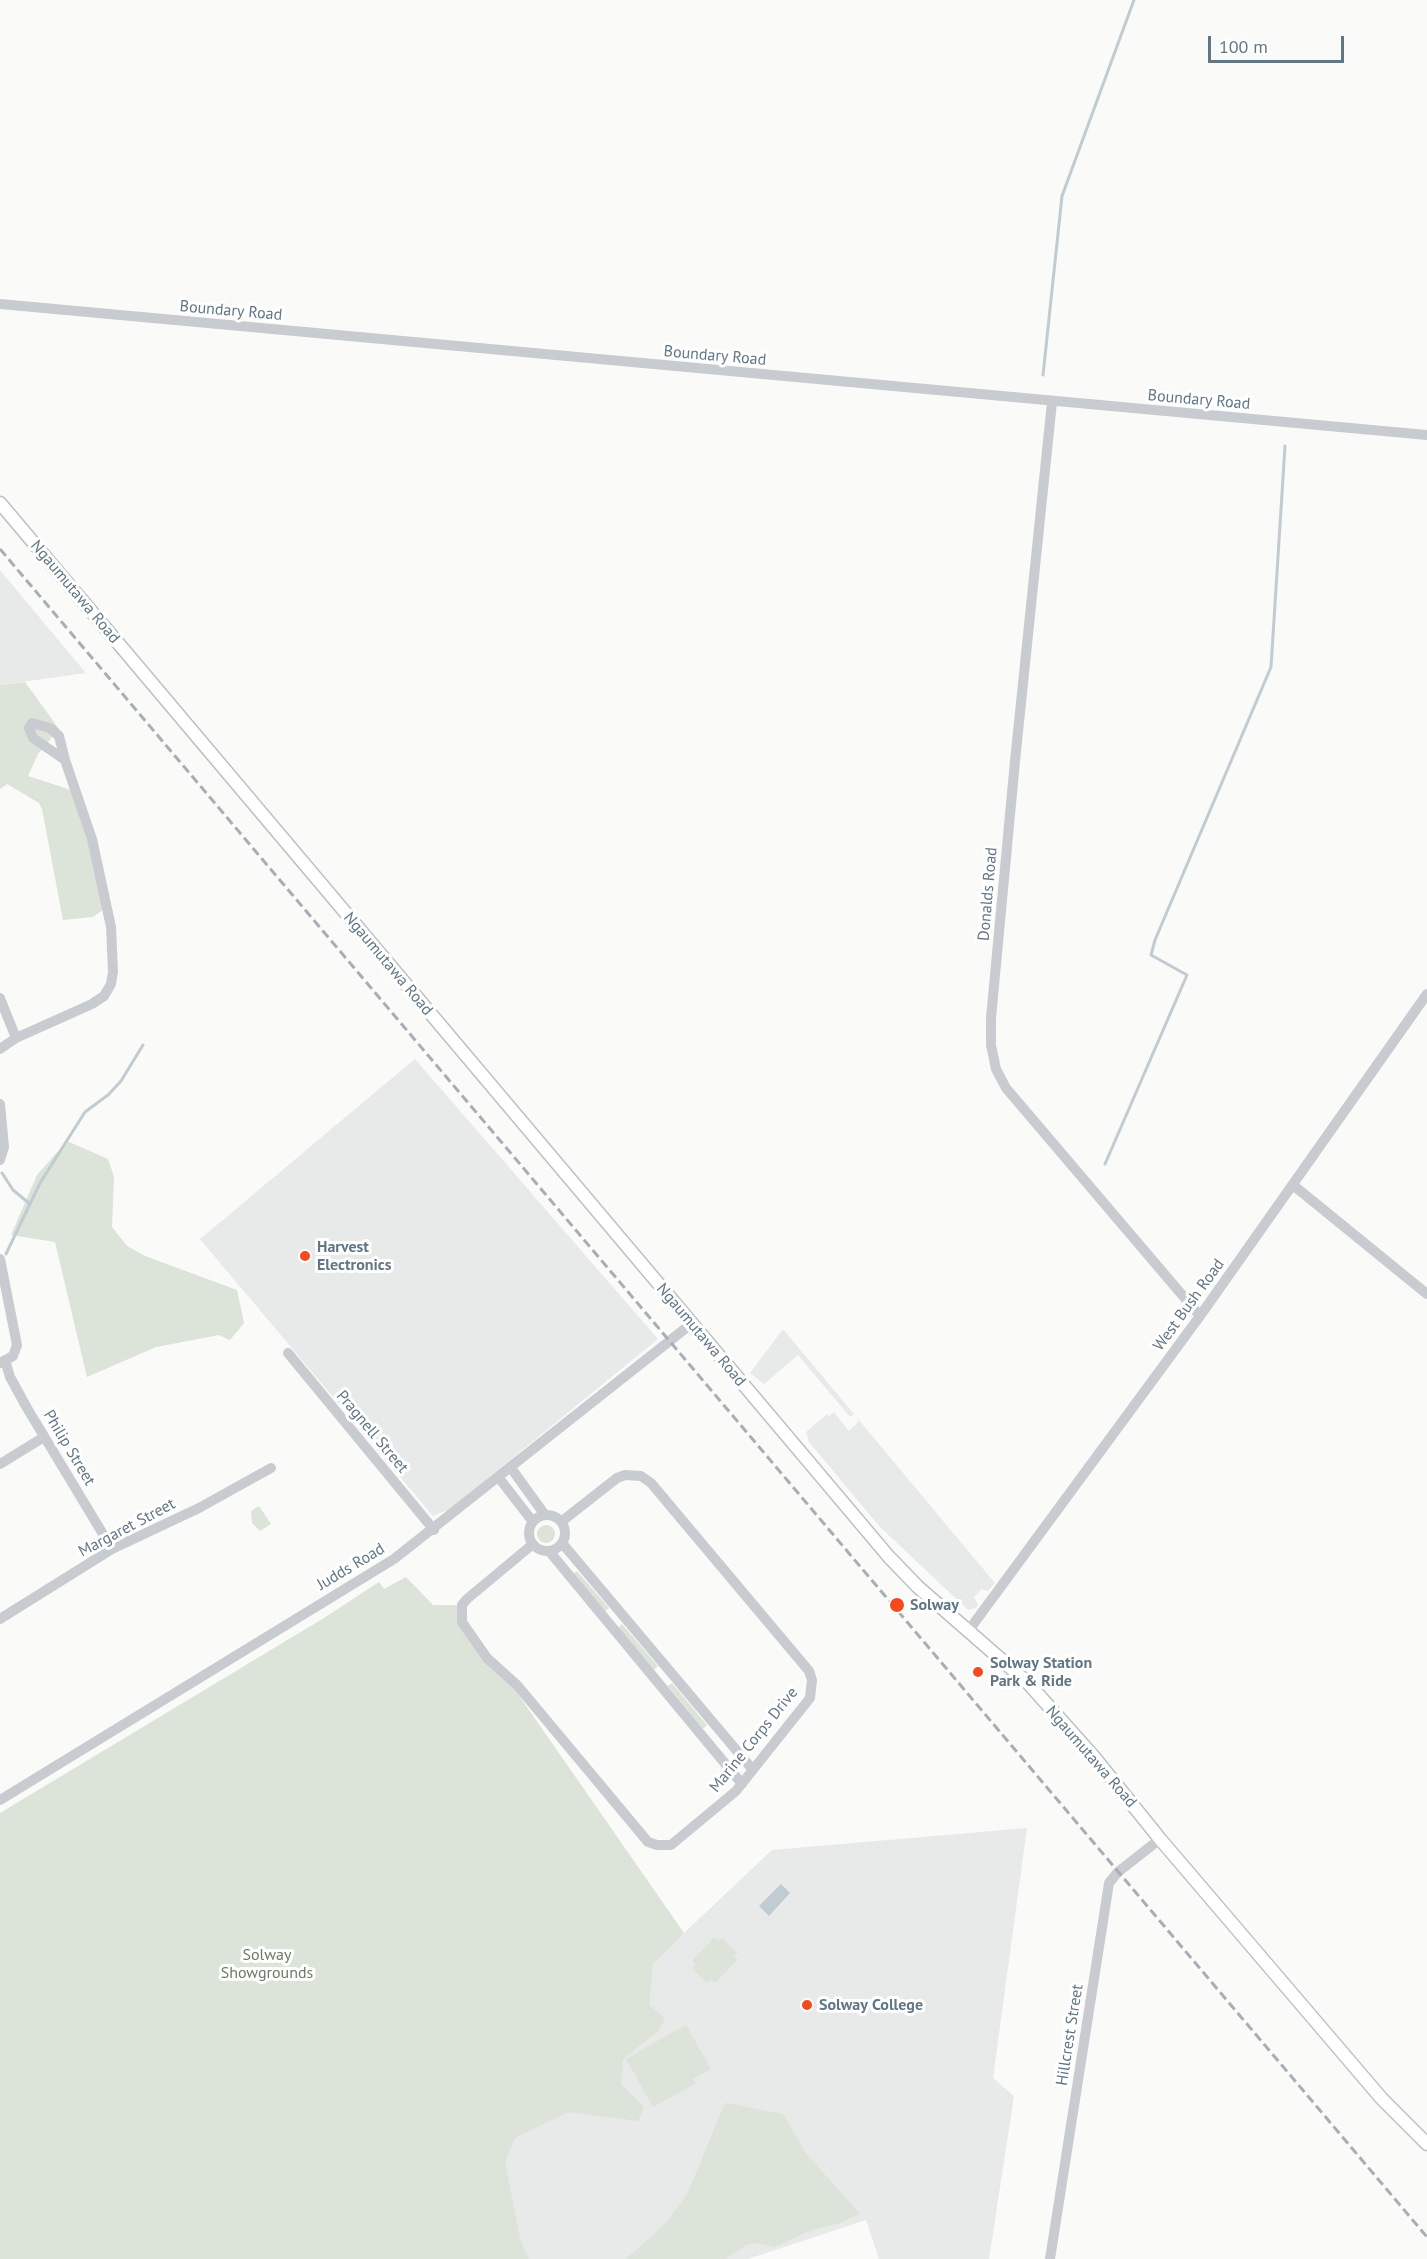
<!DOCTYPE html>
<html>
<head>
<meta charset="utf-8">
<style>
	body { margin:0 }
	#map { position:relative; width:1427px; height:2259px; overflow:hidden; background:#fafaf8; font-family:"PT Sans",sans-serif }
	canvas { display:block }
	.scale { position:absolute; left:1208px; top:36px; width:136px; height:27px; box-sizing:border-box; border:3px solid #627786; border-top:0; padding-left:8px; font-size:18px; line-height:21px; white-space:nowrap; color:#627786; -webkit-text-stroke:4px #fff; paint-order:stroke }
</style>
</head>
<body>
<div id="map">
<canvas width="1427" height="2259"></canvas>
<div class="scale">100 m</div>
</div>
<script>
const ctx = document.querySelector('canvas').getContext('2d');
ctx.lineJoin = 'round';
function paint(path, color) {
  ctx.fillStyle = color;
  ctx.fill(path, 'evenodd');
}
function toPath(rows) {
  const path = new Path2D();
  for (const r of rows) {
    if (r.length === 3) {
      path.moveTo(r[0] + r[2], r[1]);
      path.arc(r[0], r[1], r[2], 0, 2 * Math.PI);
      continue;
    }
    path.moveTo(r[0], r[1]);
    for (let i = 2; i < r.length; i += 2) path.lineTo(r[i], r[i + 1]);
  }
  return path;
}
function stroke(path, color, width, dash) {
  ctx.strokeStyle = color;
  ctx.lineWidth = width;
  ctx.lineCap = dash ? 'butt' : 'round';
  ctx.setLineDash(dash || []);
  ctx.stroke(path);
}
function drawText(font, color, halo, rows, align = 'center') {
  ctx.font = font + ' "PT Sans",sans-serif';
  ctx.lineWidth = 6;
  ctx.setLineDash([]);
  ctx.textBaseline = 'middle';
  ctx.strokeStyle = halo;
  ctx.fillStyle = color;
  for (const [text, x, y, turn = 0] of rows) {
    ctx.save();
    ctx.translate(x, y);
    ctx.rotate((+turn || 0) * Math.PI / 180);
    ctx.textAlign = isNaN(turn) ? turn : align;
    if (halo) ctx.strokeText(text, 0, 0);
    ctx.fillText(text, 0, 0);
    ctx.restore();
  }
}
const built = toPath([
	[0,570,86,673,0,685],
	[415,1059,658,1339,450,1509,433,1516,200,1239],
	[783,1329,995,1583,988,1591,981,1589,978,1593,974,1597,978,1605,976,1608,968,1610,879,1526,809,1442,806,1432,827,1414,829,1416,834,1412,849,1431,859,1421,854,1414,850,1417,798,1355,764,1384,750,1373],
	[1027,1828,993,2078,1014,2096,989,2259,879,2259,866,2220,748,2259,490,2259,472,2134,546,2070,684,1933,772,1850]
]);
const green = toPath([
	[25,682,59,729,38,754,28,776,74,791,107,907,93,917,63,920,42,809,39,803,7,784,0,789,0,685],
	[67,1141,108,1159,114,1177,112,1227,127,1246,145,1256,237,1290,244,1323,230,1340,219,1335,156,1347,87,1377,55,1242,11,1235,37,1175],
	[259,1506,271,1524,260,1531,252,1523,251,1511],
	[546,1534,9],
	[577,1571,609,1608,604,1612,573,1574],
	[406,1577,433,1605,456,1605,684,1933,653,1964,649,2005,665,2018,659,2030,623,2059,621,2084,644,2107,638,2121,568,2112,515,2138,505,2162,521,2242,529,2259,0,2259,0,1813,324,1618,379,1582,384,1589],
	[622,1624,658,1666,654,1670,618,1628],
	[672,1683,707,1725,703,1729,668,1686],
	[714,1938,719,1941,722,1938,737,1953,734,1956,737,1960,715,1983,711,1980,707,1983,692,1968,696,1965,692,1961],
	[686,2025,711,2069,693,2079,695,2084,653,2107,626,2059],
	[725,2103,783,2114,805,2152,860,2214,840,2223,811,2230,775,2247,756,2243,746,2245,725,2259,626,2259,665,2224,687,2195]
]);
const water = toPath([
	[781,1884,790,1893,769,1916,759,1906]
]);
const stream = toPath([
	[1043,375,1062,196,1134,0],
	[1105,1164,1187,975,1151,955,1155,940,1271,667,1285,446],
	[2,1173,13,1190,30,1204],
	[6,1254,40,1183,85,1112,108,1095,121,1081,143,1045]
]);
const minor = toPath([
	[0,304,1427,435],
	[1052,402,1015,761,991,1018,991,1045,996,1069,1006,1088,1200,1316],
	[0,998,16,1038],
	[0,1049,16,1038,92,1004,104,996,111,984,113,972,111,927,92,839,65,760,33,738,29,728,32,723,50,728,59,736,65,760],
	[0,1104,4,1147,0,1160],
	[1293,1185,1427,1294],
	[0,1259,17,1345,13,1356,0,1363],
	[288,1353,434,1530],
	[5,1360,10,1377,27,1408,112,1549],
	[0,1464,44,1437],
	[511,1468,545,1515],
	[499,1478,533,1522],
	[547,1533,18],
	[562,1543,753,1770],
	[533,1544,467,1599,462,1605,462,1622,487,1658,517,1685,648,1842,657,1845,671,1845,736,1791,810,1698,812,1680,809,1671,651,1483,641,1476,625,1475,617,1478,561,1522],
	[549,1551,742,1784],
	[0,1619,112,1549,199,1508,271,1468],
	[969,1630,1200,1316,1427,994],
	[0,1800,394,1559,691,1324],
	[1050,2259,1109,1883,1118,1872,1160,1839]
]);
const major = toPath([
	[0,503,889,1557,918,1587,1028,1683,1094,1757,1160,1839,1382,2099,1427,2144]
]);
const rail = toPath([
	[0,549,1427,2237]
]);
const markers = [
	[305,1256,6,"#f44a1e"],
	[897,1605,8,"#f44a1e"],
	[978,1672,6,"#f44a1e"],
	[807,2005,6,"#f44a1e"]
];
const streetNames = [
	["Boundary Road",231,311,5],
	["Boundary Road",715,356,5],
	["Boundary Road",1199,400,5],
	["Ngaumutawa Road",75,592,50],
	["Donalds Road",988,894,-85],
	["Ngaumutawa Road",388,964,50],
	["West Bush Road",1189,1305,-54],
	["Ngaumutawa Road",701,1335,50],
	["Pragnell Street",372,1432,50],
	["Philip Street",69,1448,59],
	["Margaret Street",127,1528,-28],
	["Judds Road",351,1567,-31],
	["Marine Corps Drive",754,1740,-51],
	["Ngaumutawa Road",1091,1757,49],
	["Hillcrest Street",1070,2035,-81]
];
const poiNames = [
	["Harvest",317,1247],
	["Electronics",317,1265],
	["Solway",910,1605],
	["Solway Station",990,1663],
	["Park & Ride",990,1681],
	["Solway College",819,2005]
];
const parkNames = [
	["Solway",267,1955],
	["Showgrounds",267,1973]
];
paint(built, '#e8e9e9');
paint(green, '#dce3d8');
paint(water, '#c0ccd1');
stroke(stream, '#c0ccd1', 3);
stroke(major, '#bdc1c5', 15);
stroke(minor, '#c8ccd0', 10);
stroke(major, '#fff', 12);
stroke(rail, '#a7afb5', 3, [9, 4.5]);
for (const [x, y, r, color] of markers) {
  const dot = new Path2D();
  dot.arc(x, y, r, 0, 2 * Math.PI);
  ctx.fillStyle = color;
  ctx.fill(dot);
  stroke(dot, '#fff', 2);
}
drawText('16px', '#627786', '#fff', streetNames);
drawText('bold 16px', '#627786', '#fff', poiNames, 'left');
drawText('16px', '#677c62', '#fff', parkNames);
</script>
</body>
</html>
